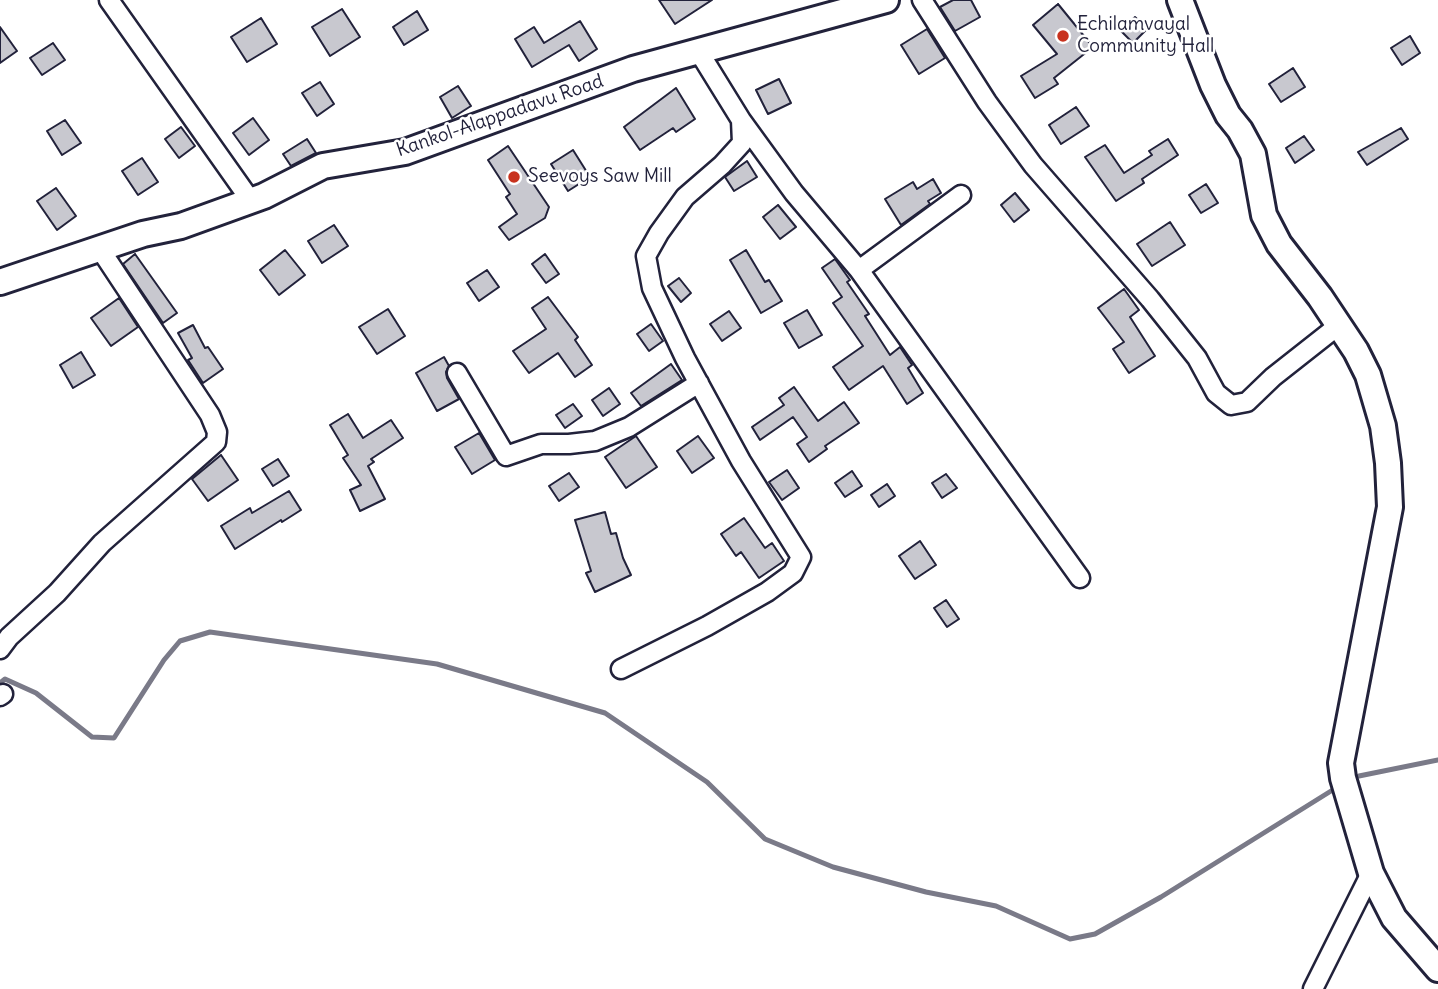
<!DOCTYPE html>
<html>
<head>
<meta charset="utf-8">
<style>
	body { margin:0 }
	canvas { display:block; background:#fff }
</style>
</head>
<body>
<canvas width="1438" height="989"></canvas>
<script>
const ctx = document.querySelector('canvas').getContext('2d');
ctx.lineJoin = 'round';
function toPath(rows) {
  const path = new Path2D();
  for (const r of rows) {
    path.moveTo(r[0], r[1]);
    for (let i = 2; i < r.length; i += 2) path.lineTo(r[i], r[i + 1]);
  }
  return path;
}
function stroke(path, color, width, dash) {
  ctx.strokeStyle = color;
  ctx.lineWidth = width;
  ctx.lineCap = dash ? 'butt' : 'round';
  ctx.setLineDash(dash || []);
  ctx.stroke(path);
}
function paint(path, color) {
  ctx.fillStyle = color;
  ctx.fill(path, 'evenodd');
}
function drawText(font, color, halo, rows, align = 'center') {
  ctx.font = font + ' Delius,sans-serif';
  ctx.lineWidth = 5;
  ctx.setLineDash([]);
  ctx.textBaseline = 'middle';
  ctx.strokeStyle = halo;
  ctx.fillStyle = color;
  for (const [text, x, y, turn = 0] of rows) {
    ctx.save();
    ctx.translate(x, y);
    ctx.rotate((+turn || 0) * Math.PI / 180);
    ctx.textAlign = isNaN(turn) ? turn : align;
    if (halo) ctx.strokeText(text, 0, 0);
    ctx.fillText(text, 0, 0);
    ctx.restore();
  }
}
const stream = toPath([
	[0,683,5,679,36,693,92,737,114,738,164,660,180,641,210,632,437,664,605,713,707,782,765,839,833,867,926,892,996,906,1070,939,1095,934,1161,897,1331,791],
	[1359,776,1438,760]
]);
const building = toPath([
	[659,0,712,0,675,24,659,0],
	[953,0,971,0,980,17,955,31,940,7,953,0],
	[1058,4,1093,47,1054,78,1058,84,1035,98,1021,76,1057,54,1033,25,1058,4],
	[342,9,360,37,330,56,312,27,342,9],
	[417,11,428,30,404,45,393,27,417,11],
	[1135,17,1147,29,1133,43,1121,31,1135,17],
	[261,18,277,44,247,62,231,37,261,18],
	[580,21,597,49,579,61,569,45,532,67,515,39,534,27,544,43,580,21],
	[0,27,17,51,0,63,0,27],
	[927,29,945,58,919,74,901,45,927,29],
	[1410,36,1420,53,1402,65,1391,48,1410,36],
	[53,43,65,60,42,75,30,58,53,43],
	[1293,68,1305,87,1281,102,1269,84,1293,68],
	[779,79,791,103,768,114,756,90,779,79],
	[320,82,334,104,317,116,302,93,320,82],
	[458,86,471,106,452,118,440,97,458,86],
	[676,88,695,119,676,132,673,128,640,150,624,127,676,88],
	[1076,107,1089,126,1061,144,1049,125,1076,107],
	[253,118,269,140,249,155,233,133,253,118],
	[65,120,81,143,62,155,47,131,65,120],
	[181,127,195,146,179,158,165,139,181,127],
	[1401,128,1408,139,1367,165,1358,152,1401,128],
	[1304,136,1314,150,1295,163,1286,148,1304,136],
	[307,139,316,153,291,166,283,154,307,139],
	[1168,139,1178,155,1142,179,1144,183,1116,201,1085,157,1105,145,1124,173,1152,155,1149,151,1168,139],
	[508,146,549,207,545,218,509,240,499,227,517,214,506,197,510,194,488,160,508,146],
	[573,150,590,177,568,191,551,164,573,150],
	[142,158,158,182,138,195,122,171,142,158],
	[747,161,757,177,734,191,725,177,747,161],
	[933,179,941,193,928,201,930,204,901,225,885,199,913,182,917,189,933,179],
	[1206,184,1218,203,1201,213,1189,195,1206,184],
	[56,188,76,216,57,230,37,201,56,188],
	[1015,193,1029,210,1014,222,1001,205,1015,193],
	[778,205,796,227,780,239,763,217,778,205],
	[1170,222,1185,245,1152,266,1137,244,1170,222],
	[334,225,348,246,322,263,308,241,334,225],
	[285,250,305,275,279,295,260,270,285,250],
	[746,250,765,282,769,280,782,301,761,313,730,260,746,250],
	[135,254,177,313,163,323,123,264,135,254],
	[545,254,559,274,546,283,532,264,545,254],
	[835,259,850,280,847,282,869,314,865,316,890,355,900,347,912,365,908,368,923,393,907,404,883,366,849,390,833,367,863,346,833,303,842,297,822,268,835,259],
	[487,270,499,287,479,301,467,283,487,270],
	[679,278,691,293,681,302,668,286,679,278],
	[1124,289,1139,310,1130,317,1155,356,1129,373,1113,349,1124,342,1098,308,1124,289],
	[548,297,578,337,575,340,592,365,575,377,558,353,529,373,513,351,546,329,532,308,548,297],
	[119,298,138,327,111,346,91,318,119,298],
	[388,309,405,336,377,354,359,327,388,309],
	[807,310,822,335,799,348,784,323,807,310],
	[729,311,741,328,722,341,710,324,729,311],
	[651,324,663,341,649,351,637,334,651,324],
	[193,325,205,348,208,347,223,369,203,383,188,360,192,358,178,333,193,325],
	[81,352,95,375,73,388,60,365,81,352],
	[444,357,449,366,446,372,447,378,459,399,437,411,416,373,444,357],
	[671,364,682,380,641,406,631,393,671,364],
	[794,387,818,421,844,402,859,423,825,446,827,449,809,462,797,444,807,437,793,417,760,440,752,427,784,405,779,398,794,387],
	[609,388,620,404,603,416,592,400,609,388],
	[573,404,582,416,565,428,556,415,573,404],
	[348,414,363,438,391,420,403,438,371,459,374,462,368,466,385,499,360,511,350,490,361,485,343,458,348,455,330,425,348,414],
	[479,433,495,460,472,474,455,447,479,433],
	[636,436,657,467,626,488,605,457,636,436],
	[698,436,714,458,692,473,677,451,698,436],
	[221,455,238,480,208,501,192,479,221,455],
	[278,459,289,476,273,486,262,469,278,459],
	[787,470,799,488,782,500,769,482,787,470],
	[852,471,862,486,845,497,835,483,852,471],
	[569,473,579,487,559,501,549,486,569,473],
	[946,474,957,488,942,498,932,483,946,474],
	[887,484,895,496,879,507,871,495,887,484],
	[289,491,301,510,282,522,281,520,235,549,221,526,250,508,252,513,289,491],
	[605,512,611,534,616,533,623,558,631,575,595,592,586,573,591,571,575,520,605,512],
	[744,518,765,548,772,543,784,561,759,578,741,552,736,556,721,534,744,518],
	[920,541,936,565,915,579,899,556,920,541],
	[946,600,959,619,947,627,934,608,946,600]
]);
const street = toPath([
	[109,0,251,201],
	[922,0,987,102,1033,165,1150,299,1197,358,1216,393,1231,405,1247,402,1273,377,1339,325],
	[741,120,794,193,859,270,1080,578],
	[859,270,961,195],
	[457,373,506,456,541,444,569,444,595,441,629,427,699,383],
	[0,649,9,637,57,593,102,543,216,442,217,432,210,415,100,249],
	[621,669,707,626,767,592,793,573,801,557,741,461,685,358,652,288,646,256,659,233,685,197,722,165,742,143,741,120,699,52],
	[0,696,3,694],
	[1313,989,1371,873]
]);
const secondary = toPath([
	[1180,0,1213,85,1228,115,1240,130,1253,154,1264,215,1279,244,1320,297,1356,351,1368,375,1383,426,1388,463,1390,507,1341,763,1343,778,1371,873,1394,918,1438,969],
	[0,282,143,234,181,226,264,196,323,166,405,152,633,69,886,0]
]);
const markers = [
	[1063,36,7,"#c8321e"],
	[514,177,7,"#c8321e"]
];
const poiNames = [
	["Echilamvayal",1077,25],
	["Community Hall",1077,47],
	["Seevoys Saw Mill",528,177]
];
const streetNames = [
	["Kankol-Alappadavu Road",500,116,-19]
];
stroke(stream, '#7a7a88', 5);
paint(building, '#c8c8cf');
stroke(building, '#22223b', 2);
stroke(street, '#22223b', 23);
stroke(secondary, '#22223b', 30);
stroke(street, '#fff', 18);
stroke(secondary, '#fff', 24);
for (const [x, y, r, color] of markers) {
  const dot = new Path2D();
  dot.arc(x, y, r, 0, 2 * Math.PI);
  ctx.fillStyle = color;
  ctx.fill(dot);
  stroke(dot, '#fff', 2.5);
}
drawText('19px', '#22223b', '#fff', poiNames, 'left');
drawText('19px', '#22223b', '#fff', streetNames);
</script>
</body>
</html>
